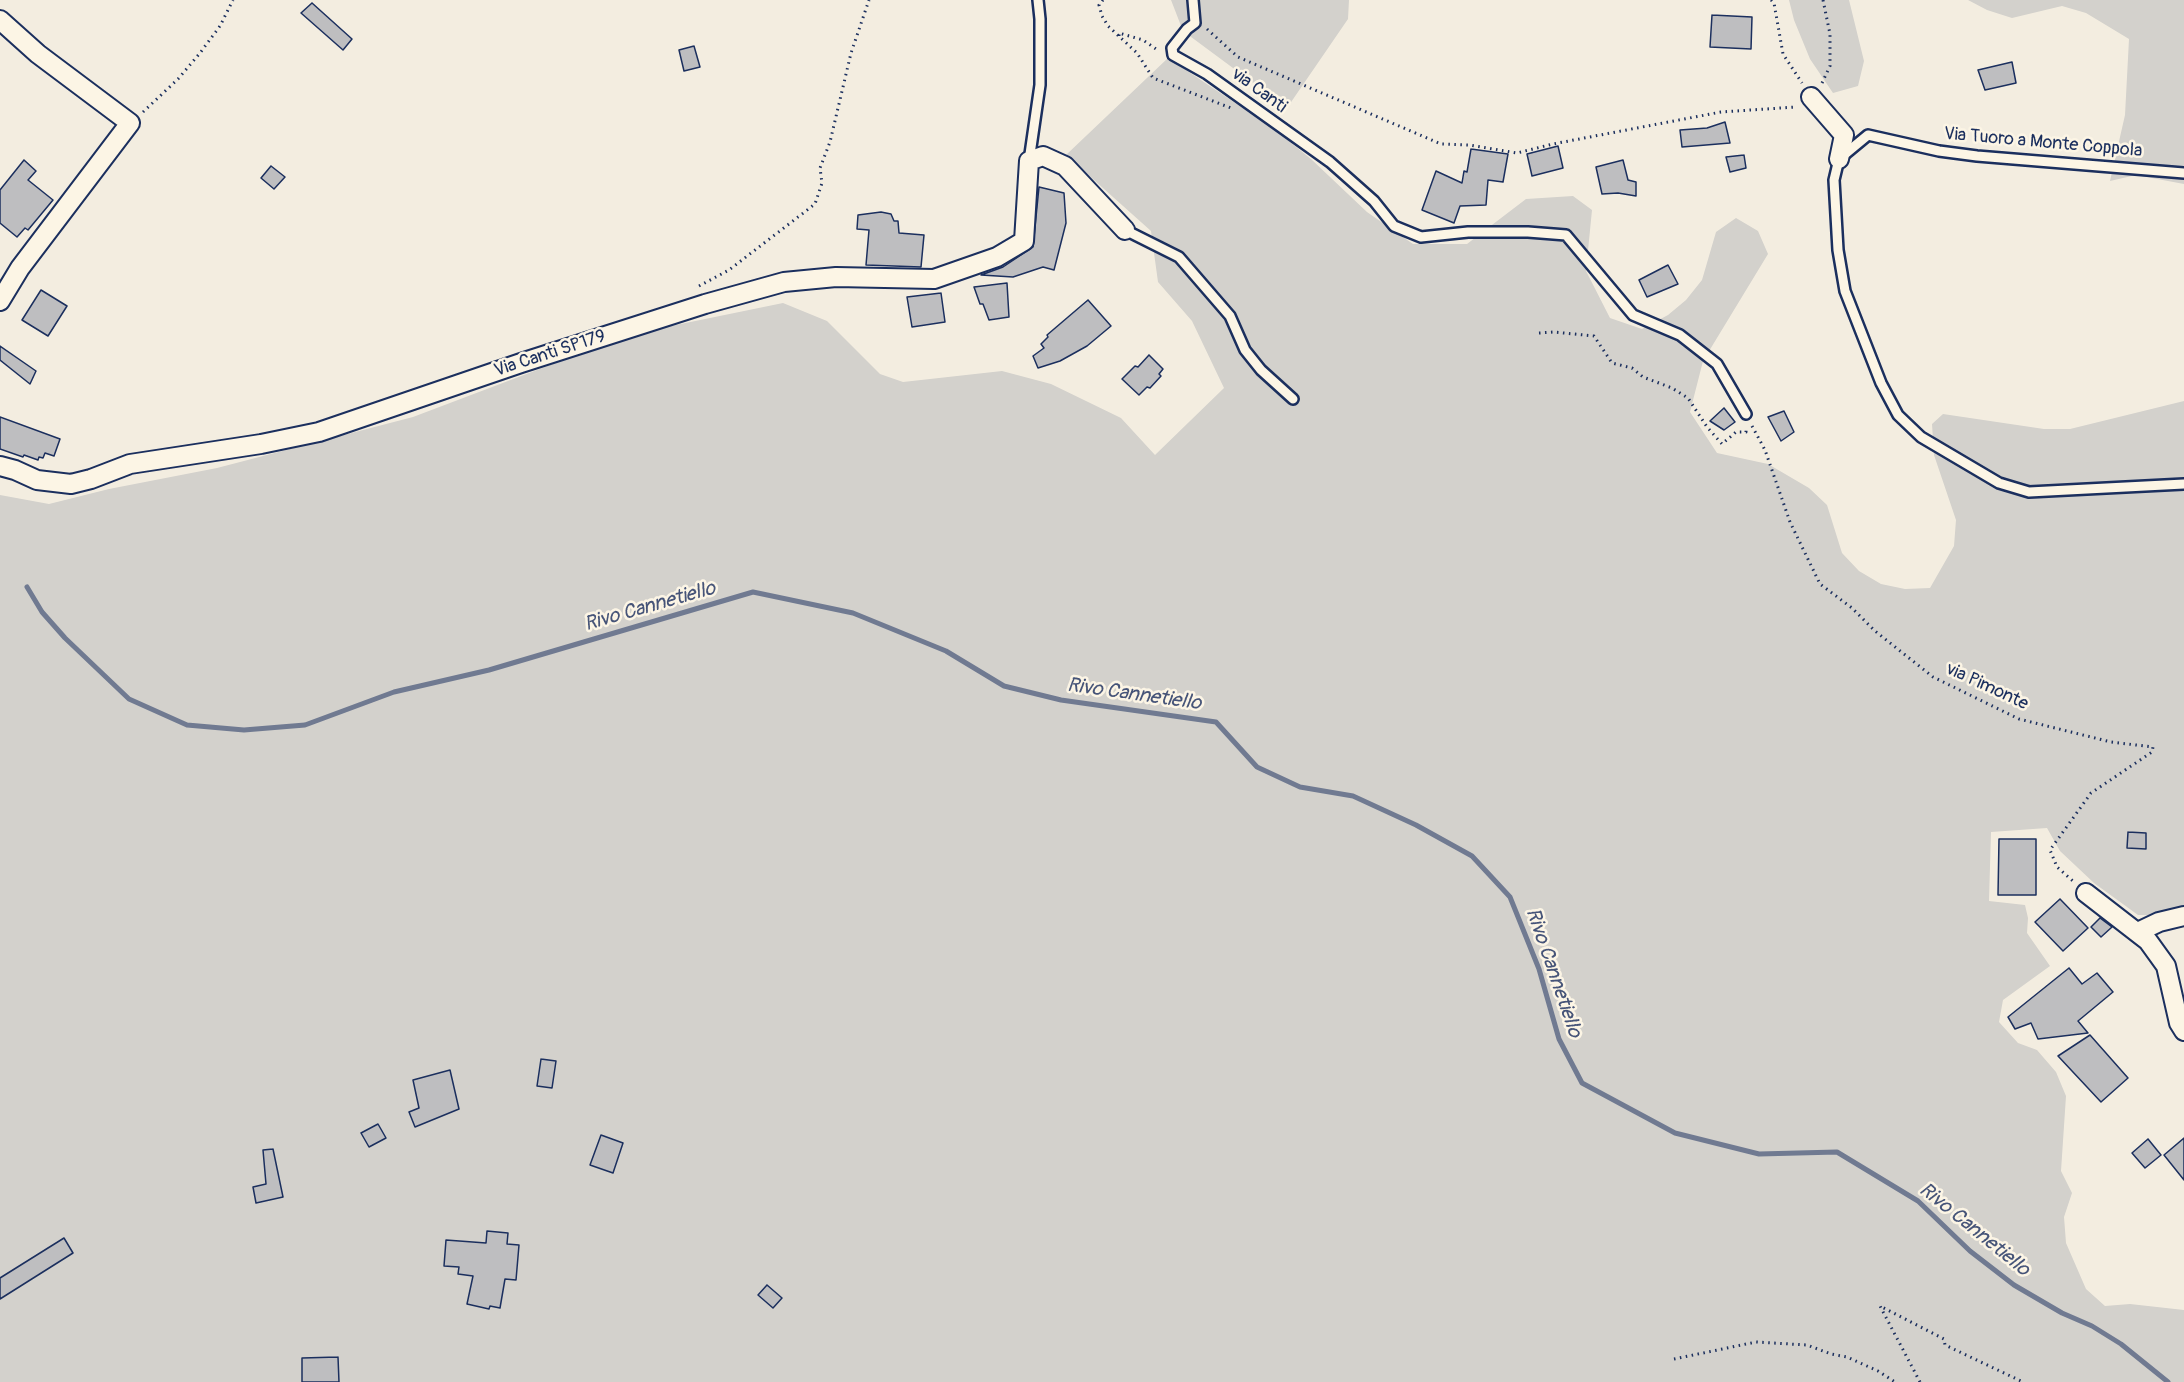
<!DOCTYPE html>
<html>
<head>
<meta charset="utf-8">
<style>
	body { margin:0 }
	canvas { display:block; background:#f3ede0 }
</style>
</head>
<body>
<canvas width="2184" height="1382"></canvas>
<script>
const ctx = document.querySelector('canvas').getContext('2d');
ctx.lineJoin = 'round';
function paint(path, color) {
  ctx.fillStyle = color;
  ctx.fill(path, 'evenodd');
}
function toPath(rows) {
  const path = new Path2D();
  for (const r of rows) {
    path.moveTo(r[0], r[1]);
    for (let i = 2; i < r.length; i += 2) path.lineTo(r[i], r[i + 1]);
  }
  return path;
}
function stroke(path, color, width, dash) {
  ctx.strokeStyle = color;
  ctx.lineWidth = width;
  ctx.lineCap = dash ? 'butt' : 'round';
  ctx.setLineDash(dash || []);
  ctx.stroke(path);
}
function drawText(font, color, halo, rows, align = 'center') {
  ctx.font = font + ' Pangolin,sans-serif';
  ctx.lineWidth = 5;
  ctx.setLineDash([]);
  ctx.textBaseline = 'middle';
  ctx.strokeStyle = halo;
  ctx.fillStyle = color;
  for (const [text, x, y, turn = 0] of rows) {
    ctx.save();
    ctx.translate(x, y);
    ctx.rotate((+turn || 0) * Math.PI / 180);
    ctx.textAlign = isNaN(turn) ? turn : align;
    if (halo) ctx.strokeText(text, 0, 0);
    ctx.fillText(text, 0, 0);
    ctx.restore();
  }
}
const green = toPath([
	[1171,0,1349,0,1348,19,1287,108,1183,31],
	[1789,0,1849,0,1864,61,1858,86,1833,93,1810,59,1794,20],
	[1968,0,2184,0,2184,184,2136,175,2110,181,2125,115,2129,39,2086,13,2062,6,2012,18,1987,10],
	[1168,58,1274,129,1311,159,1367,212,1413,244,1467,244,1526,199,1573,196,1592,210,1586,271,1610,318,1642,329,1668,315,1686,300,1702,280,1716,232,1736,218,1758,231,1768,254,1703,361,1690,412,1717,453,1768,464,1809,488,1827,505,1842,553,1859,571,1881,584,1905,589,1930,588,1954,546,1956,520,1934,455,1932,424,1943,414,2044,429,2070,429,2184,401,2184,911,2158,915,2138,915,2094,883,2060,851,2047,828,1991,832,1989,901,2025,905,2028,918,2027,933,2050,966,2003,1000,1999,1022,2018,1043,2037,1050,2056,1072,2066,1096,2061,1171,2072,1193,2064,1217,2066,1243,2086,1289,2105,1306,2130,1304,2184,1310,2184,1382,0,1382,0,495,49,504,109,489,217,468,413,417,632,334,783,303,827,321,880,374,903,382,1002,371,1051,384,1121,418,1155,455,1224,388,1192,321,1158,282,1151,231,1066,155]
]);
const stream = toPath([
	[27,587,42,612,65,638,129,699,187,725,244,730,305,725,394,692,489,670,753,592,853,613,946,651,1004,686,1061,700,1216,722,1257,767,1300,787,1353,796,1416,825,1472,856,1510,897,1539,969,1559,1039,1582,1083,1675,1133,1759,1154,1837,1152,1918,1201,1970,1251,2014,1285,2062,1313,2092,1326,2121,1344,2168,1382]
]);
const building = toPath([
	[312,3,352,39,343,50,301,13,312,3],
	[1712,15,1752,17,1751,49,1710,47,1712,15],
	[694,46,700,67,684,71,679,50,694,46],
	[2012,62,2016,83,1985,90,1978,70,2012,62],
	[1725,122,1730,143,1682,147,1680,130,1707,128,1725,122],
	[1558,146,1563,168,1532,176,1527,154,1558,146],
	[1471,149,1508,154,1503,182,1488,180,1486,205,1460,206,1454,223,1422,210,1436,171,1462,183,1464,171,1467,172,1471,149],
	[1744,155,1746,168,1730,172,1726,157,1744,155],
	[24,160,36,171,28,180,53,200,28,230,25,228,17,237,0,223,0,190,24,160],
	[1623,160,1628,180,1636,182,1636,196,1618,193,1602,194,1596,167,1623,160],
	[271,166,285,177,274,189,261,178,271,166],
	[1039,187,1064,193,1066,223,1054,270,1043,267,1013,277,981,275,1003,267,1033,247,1039,187],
	[881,212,891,214,894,221,898,221,899,233,924,235,921,267,866,265,869,230,857,229,858,215,881,212],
	[1668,265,1678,284,1647,297,1639,280,1668,265],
	[1007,283,1009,317,989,320,983,304,980,304,974,287,1007,283],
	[41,290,67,306,48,336,22,320,41,290],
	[941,293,945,322,912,327,907,297,941,293],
	[1088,300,1111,326,1087,346,1060,361,1038,368,1033,356,1044,348,1041,344,1048,337,1047,335,1088,300],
	[0,346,36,371,30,384,0,360,0,346],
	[1149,355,1163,369,1159,374,1161,376,1150,388,1147,387,1139,395,1122,379,1135,366,1138,367,1149,355],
	[1724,408,1735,422,1724,430,1710,421,1724,408],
	[1784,411,1794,432,1781,441,1768,417,1784,411],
	[0,417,60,439,54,456,45,453,43,458,39,457,38,460,24,455,23,457,0,449,0,417],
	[2128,832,2146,833,2146,849,2127,848,2128,832],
	[1999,839,2036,839,2036,895,1998,895,1999,839],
	[2060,899,2088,928,2063,951,2035,922,2060,899],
	[2100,918,2112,927,2101,937,2091,927,2100,918],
	[2069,968,2082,984,2097,973,2113,992,2078,1021,2088,1033,2038,1039,2031,1023,2015,1029,2008,1017,2069,968],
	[2090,1035,2128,1078,2101,1102,2058,1056,2090,1035],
	[541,1059,556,1061,552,1088,537,1086,541,1059],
	[450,1070,459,1109,415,1127,409,1112,419,1108,413,1080,450,1070],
	[378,1124,386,1138,369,1147,361,1133,378,1124],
	[601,1135,623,1143,613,1173,590,1165,601,1135],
	[2184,1138,2184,1180,2164,1155,2184,1138],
	[2148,1139,2161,1155,2145,1168,2132,1153,2148,1139],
	[273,1149,283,1197,256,1203,253,1187,266,1184,263,1150,273,1149],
	[487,1231,508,1233,507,1244,519,1245,516,1280,505,1279,500,1308,490,1306,489,1309,467,1304,473,1276,458,1274,459,1267,444,1266,446,1240,486,1243,487,1231],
	[64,1238,73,1253,0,1299,0,1278,64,1238],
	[767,1285,782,1298,773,1308,758,1295,767,1285],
	[338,1357,339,1382,302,1382,302,1358,338,1357]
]);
const path = toPath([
	[1103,0,1099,5,1102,16,1108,26,1137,53,1153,78,1231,108],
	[1771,0,1774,3,1783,54,1802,83],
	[1207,29,1238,57,1441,144,1469,145,1517,153,1553,144,1721,112,1796,107],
	[1119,36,1119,33,1143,40,1159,51],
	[1822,83,1830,66,1830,34,1823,0],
	[143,112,178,79,200,53,220,26,233,0],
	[699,286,729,270,815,204,822,183,820,168,830,142,851,53,869,0],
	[1539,333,1554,332,1594,336,1612,363,1632,368,1643,377,1672,388,1688,398,1707,427,1722,444,1736,432,1746,432,1746,427],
	[1752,426,1765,450,1790,522,1820,584,1852,608,1875,631,1933,677,2019,719,2111,742,2153,747,2152,752,2091,793,2050,850,2057,867,2073,881],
	[1674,1359,1756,1342,1807,1345,1831,1354,1847,1357,1878,1371,1895,1382],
	[1920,1382,1880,1306,1944,1339,1945,1345,2023,1382]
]);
const lane = toPath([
	[1193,0,1195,23,1187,29,1172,48,1173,55,1207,74,1330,162,1374,201,1394,226,1421,237,1468,232,1528,232,1566,235,1633,315,1680,335,1717,364,1746,414],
	[1029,161,1040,85,1040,19,1038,0],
	[2184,173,1977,156,1939,151,1868,135,1839,159,1834,180,1838,250,1845,291,1881,383,1898,415,1921,437,1999,483,2029,492,2184,484],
	[1125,230,1179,257,1230,316,1245,350,1261,370,1293,399]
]);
const street = toPath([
	[0,20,38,54,130,123,20,268,0,301],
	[1811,97,1844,135,1839,159],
	[0,466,15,470,37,480,71,484,91,479,130,464,261,444,319,432,521,363,705,304,784,282,836,277,934,279,997,257,1024,241,1029,161,1043,156,1065,166,1125,230],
	[2086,893,2148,941,2166,966,2179,1023,2184,1031],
	[2138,932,2159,922,2184,916]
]);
const streetNames = [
	["via Canti",1259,91,36],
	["Via Tuoro a Monte Coppola",2043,143,5],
	["Via Canti SP179",550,354,-18],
	["via Pimonte",1987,687,25]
];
const waterNames = [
	["Rivo Cannetiello",650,607,-16],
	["Rivo Cannetiello",1134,695,8],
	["Rivo Cannetiello",1553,973,71],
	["Rivo Cannetiello",1974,1230,39]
];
paint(green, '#d3d1cc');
stroke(stream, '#707a91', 5);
paint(building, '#bebec0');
stroke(building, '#1b2f5e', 1.5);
stroke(lane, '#1b2f5e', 14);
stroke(street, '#1b2f5e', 22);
stroke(path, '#1b2f5e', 3, [1.5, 4.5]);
stroke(lane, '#fcf5e5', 9);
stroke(street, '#fcf5e5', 18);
drawText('18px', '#1b2f5e', '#fcf5e5', streetNames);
drawText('italic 20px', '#465478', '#fcf5e5', waterNames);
</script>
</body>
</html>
